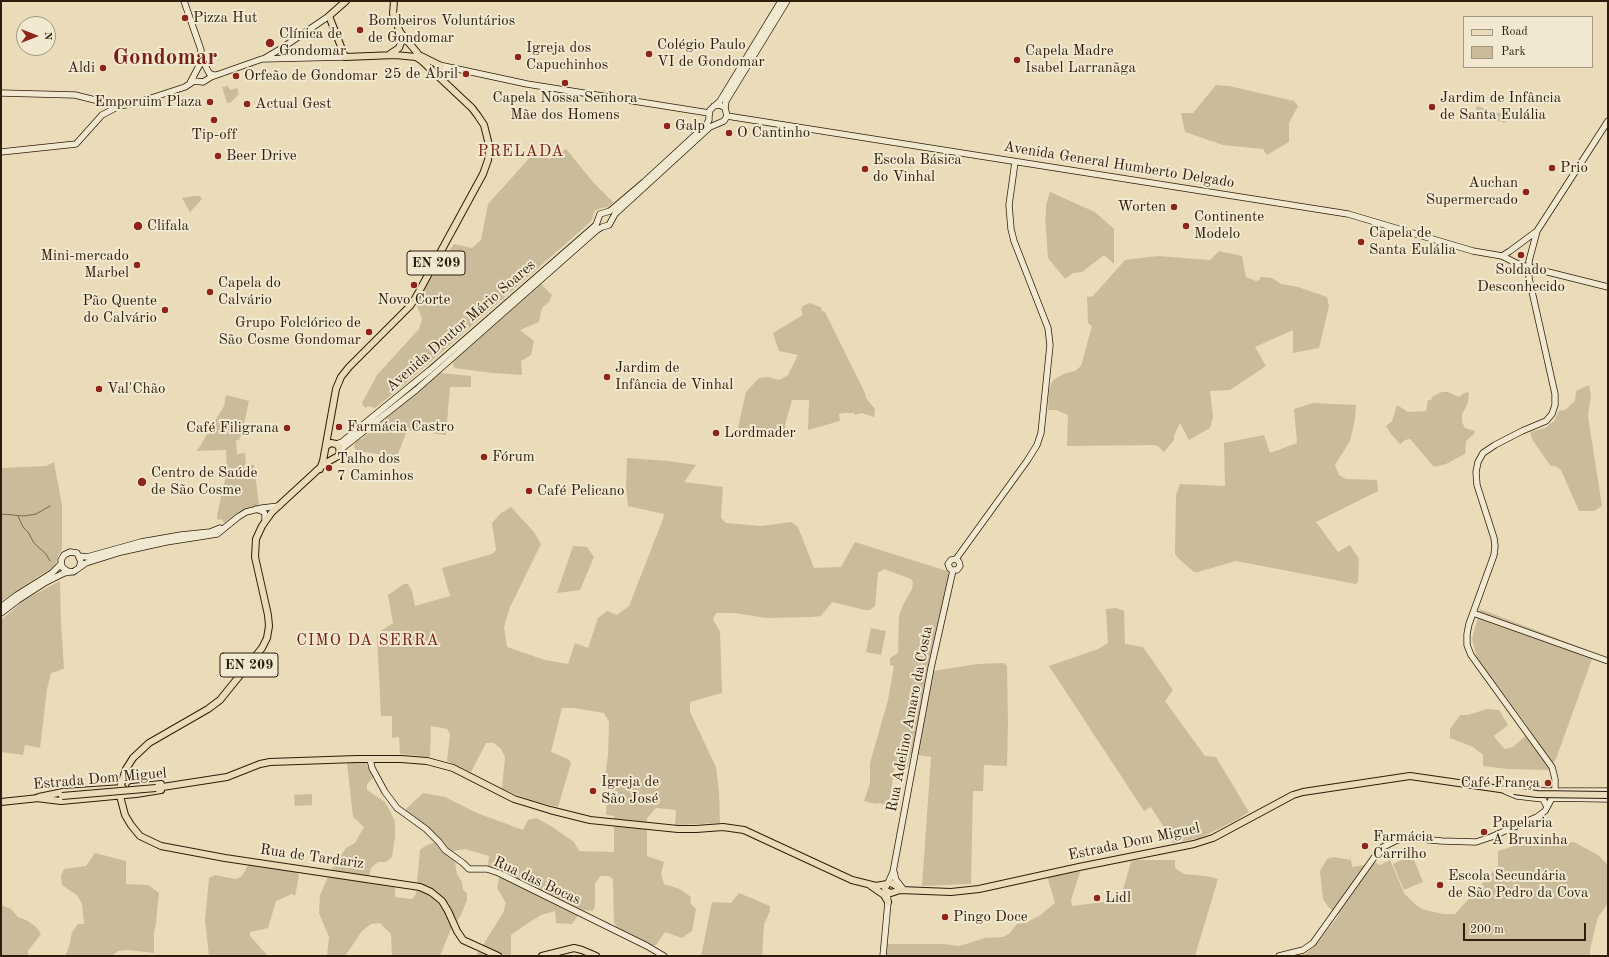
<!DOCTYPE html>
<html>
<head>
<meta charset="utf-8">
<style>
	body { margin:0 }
	#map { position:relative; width:1609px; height:957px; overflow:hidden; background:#eadcb8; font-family:"Old Standard TT",serif }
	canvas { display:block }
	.frame { position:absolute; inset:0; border:2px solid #2e1d0b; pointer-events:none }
	.legend { position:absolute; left:1463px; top:16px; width:130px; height:52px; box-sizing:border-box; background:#f1e8d1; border:1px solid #a39782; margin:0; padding:5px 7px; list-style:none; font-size:12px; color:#2e1d0b }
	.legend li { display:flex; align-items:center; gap:8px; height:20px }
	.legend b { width:20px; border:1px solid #a39782 }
	.north { position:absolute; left:16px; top:16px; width:40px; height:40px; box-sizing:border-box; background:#f1e8d1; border:1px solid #a39782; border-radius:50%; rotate:90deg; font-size:11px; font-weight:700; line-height:16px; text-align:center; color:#2e1d0b }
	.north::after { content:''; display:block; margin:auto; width:14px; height:18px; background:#8f2418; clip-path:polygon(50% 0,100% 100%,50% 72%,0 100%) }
	.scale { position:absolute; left:1463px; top:923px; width:123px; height:18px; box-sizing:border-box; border:2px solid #2e1d0b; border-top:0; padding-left:5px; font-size:12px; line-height:14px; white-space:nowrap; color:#2e1d0b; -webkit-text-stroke:3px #f1e8d1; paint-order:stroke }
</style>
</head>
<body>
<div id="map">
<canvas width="1609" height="957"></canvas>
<div class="frame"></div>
<ul class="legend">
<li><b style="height:5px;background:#eadcb8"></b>Road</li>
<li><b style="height:11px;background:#cabc9b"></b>Park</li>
</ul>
<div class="north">N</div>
<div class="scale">200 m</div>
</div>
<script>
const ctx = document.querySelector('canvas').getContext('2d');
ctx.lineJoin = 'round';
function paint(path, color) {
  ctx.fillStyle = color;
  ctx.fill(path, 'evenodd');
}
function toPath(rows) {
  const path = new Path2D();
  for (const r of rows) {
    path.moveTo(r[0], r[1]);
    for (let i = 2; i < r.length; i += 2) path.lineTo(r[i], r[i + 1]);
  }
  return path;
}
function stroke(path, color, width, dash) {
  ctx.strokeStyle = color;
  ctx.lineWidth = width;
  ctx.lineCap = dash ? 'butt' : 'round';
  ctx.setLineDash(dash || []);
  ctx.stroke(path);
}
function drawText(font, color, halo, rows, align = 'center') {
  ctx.font = font + ' "Old Standard TT",serif';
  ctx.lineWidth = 4;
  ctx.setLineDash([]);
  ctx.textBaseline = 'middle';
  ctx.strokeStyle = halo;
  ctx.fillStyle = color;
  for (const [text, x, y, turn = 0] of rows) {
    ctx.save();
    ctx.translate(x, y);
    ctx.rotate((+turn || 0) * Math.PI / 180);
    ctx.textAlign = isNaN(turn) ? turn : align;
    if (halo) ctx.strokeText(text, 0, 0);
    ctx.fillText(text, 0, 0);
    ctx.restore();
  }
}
const green = toPath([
	[1216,85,1229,86,1294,101,1298,106,1289,123,1289,142,1267,155,1263,149,1223,145,1185,132,1181,113,1193,113],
	[228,86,230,90,237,88,239,94,230,103,227,103,222,87],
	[1477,106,1507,116,1505,123,1475,113],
	[566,149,593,182,613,202,608,207,598,209,594,212,592,220,585,227,405,384,375,408,368,406,365,408,362,403,377,375,419,329,422,319,415,301,454,244,472,248,481,240,488,204,534,153,549,159],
	[1050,192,1095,212,1114,229,1114,264,1104,255,1082,272,1073,273,1065,279,1048,258,1045,216,1046,215,1046,205],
	[193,196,200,196,202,199,190,212,182,198],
	[1219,251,1242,256,1246,277,1256,281,1259,280,1261,277,1272,278,1281,284,1298,287,1327,297,1329,306,1319,348,1293,353,1293,330,1255,347,1266,366,1230,390,1210,391,1213,417,1210,428,1189,440,1180,423,1174,436,1174,440,1164,452,1158,446,1153,445,1067,446,1068,415,1056,410,1048,410,1049,390,1053,380,1066,373,1075,371,1081,366,1092,326,1088,323,1087,297,1093,296,1125,260,1157,256,1210,260],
	[541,284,552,295,549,302,542,308,539,322,520,330,534,341,531,355,521,361,522,375,493,373,454,368,453,363,455,360],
	[809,303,821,307,822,311,825,312,865,393,866,398,875,409,874,417,862,413,855,415,854,413,844,413,839,414,840,421,808,430,809,400,792,400,785,425,786,430,738,428,746,392,759,378,768,377,779,380,788,375,798,355,779,351,773,333,801,316,803,314,801,310,803,306],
	[440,373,471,376,471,387,450,387,446,435,407,430,397,457,358,451,355,449,354,445,357,441,363,438],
	[1589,385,1591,395,1588,416,1602,506,1594,511,1579,511,1561,470,1555,466,1551,466,1533,441,1530,432,1545,428,1554,421,1559,411,1565,410,1575,401,1576,391],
	[1442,392,1448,392,1459,397,1466,392,1469,393,1468,402,1462,415,1462,422,1465,428,1475,431,1474,434,1466,441,1465,454,1446,464,1434,467,1410,439,1405,440,1400,444,1391,434,1386,426,1392,421,1397,405,1408,412,1426,411,1428,400,1431,400,1433,396],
	[226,395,249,401,244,424,246,424,239,440,236,440,237,454,245,453,246,465,254,465,259,505,237,513,224,523,222,519,218,520,217,515,227,471,226,450,197,451,224,406],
	[1313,403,1356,405,1355,419,1350,441,1335,465,1339,475,1346,479,1377,480,1378,491,1316,522,1338,552,1350,545,1355,553,1359,558,1358,581,1356,584,1236,561,1198,572,1194,572,1178,558,1175,554,1176,495,1180,484,1225,486,1224,443,1264,435,1270,453,1297,443,1294,409],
	[627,458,668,461,696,465,684,482,723,487,721,518,726,523,762,526,791,522,798,527,814,568,841,567,855,542,947,571,949,577,933,671,977,664,1004,663,1007,666,1008,722,1007,766,984,765,983,791,973,791,971,884,922,886,931,757,911,754,907,768,895,765,889,805,877,803,876,804,864,801,870,783,870,763,888,700,894,666,890,665,890,658,898,653,899,616,903,605,912,589,913,582,911,579,884,569,878,573,875,606,870,610,865,610,832,602,821,616,812,617,766,618,735,613,716,613,713,619,720,632,722,693,690,702,690,712,716,767,719,791,720,823,675,825,676,810,656,808,647,818,647,856,664,862,661,874,664,884,680,889,691,897,690,903,696,909,692,931,682,938,665,932,656,945,646,946,621,933,614,923,613,879,609,876,600,876,595,884,595,906,593,911,582,910,572,924,556,923,555,911,541,915,525,925,511,935,511,956,476,956,503,913,506,903,497,888,499,878,499,871,488,866,489,856,465,849,453,851,457,874,462,882,463,890,467,893,467,900,461,915,450,931,440,956,392,956,391,934,380,923,371,924,362,931,345,956,327,956,329,937,319,913,320,895,330,872,346,848,355,843,364,827,353,817,347,763,366,763,373,778,367,784,367,790,385,802,395,821,395,836,392,857,386,862,378,862,371,868,368,881,395,886,395,897,412,899,416,894,420,850,425,846,440,840,405,810,423,793,445,797,477,813,523,830,528,820,536,818,551,826,574,842,579,851,614,852,614,816,606,815,608,783,605,776,608,755,609,722,604,713,574,708,562,708,551,752,568,759,571,763,558,807,531,800,502,789,505,757,501,749,494,743,486,743,471,772,447,761,450,734,447,729,431,726,430,757,400,754,399,737,392,738,392,716,381,716,377,636,382,630,393,623,388,595,404,584,408,584,412,591,415,606,450,596,442,568,492,554,496,550,492,523,501,513,511,507,534,532,541,544,510,607,504,627,507,647,545,660,568,664,575,643,588,648,598,618,607,611,617,615,629,606,663,519,664,514,628,506,626,487],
	[54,462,62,505,62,549,58,556,55,567,40,575,1,602,1,468,46,466],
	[573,546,587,547,594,557,580,590,557,593],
	[60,581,61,624,64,669,51,673,47,689,40,748,25,745,23,755,1,752,1,620,24,600],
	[1116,608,1124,611,1125,644,1143,647,1173,690,1165,701,1205,756,1216,757,1249,812,1238,819,1200,838,1174,843,1151,807,1144,811,1049,666,1098,649,1108,643,1106,609],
	[1480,609,1593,652,1592,659,1556,759,1549,770,1508,769,1483,766,1483,755,1473,747,1450,738,1450,729,1460,715,1468,715,1487,709,1499,710,1508,725,1494,736,1499,743,1505,749,1513,747,1531,731,1477,658,1472,639],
	[871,628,886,631,881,655,866,652],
	[312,794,312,805,295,806,294,795],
	[1574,842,1598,855,1608,865,1608,903,1598,917,1590,949,1590,956,1297,956,1305,954,1311,949,1319,941,1339,915,1329,908,1323,899,1320,871,1327,859,1334,857,1351,860,1352,867,1376,863,1380,865,1390,860,1404,893,1416,905,1422,909,1443,914,1455,914,1498,866,1498,851,1517,845,1548,846],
	[95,853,126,861,126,884,148,885,159,893,156,923,154,932,154,953,128,950,118,951,112,956,65,956,69,947,72,932,78,924,84,924,82,904,77,895,62,885,61,876,64,869,86,866],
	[1412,855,1423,882,1404,890,1393,864],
	[1137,860,1175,860,1175,868,1184,874,1206,876,1218,879,1195,956,881,956,883,944,944,944,958,946,970,943,984,938,1003,937,1010,933,1017,924,1027,922,1039,916,1055,903,1047,876,1081,869,1071,900,1072,906,1120,900,1131,862],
	[251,861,295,867,299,876,295,896,292,894,276,901,268,928,250,932,250,936,268,956,209,956,205,920,209,878,215,875,235,879,241,877],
	[739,893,770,906,770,911,764,924,762,956,701,956,712,902,731,903],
	[1,905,11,909,18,917,28,921,37,928,41,934,28,951,28,956,1,956]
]);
const stream = toPath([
	[1,514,24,516,36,514,50,506],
	[18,516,23,527,28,532,34,543,46,554,50,561]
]);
const secondary = toPath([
	[184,1,201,50,200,64,190,83],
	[201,57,209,73,213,75,216,75],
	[265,58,282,48,329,16],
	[439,65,527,84,709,113],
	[1,93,75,95,119,106,136,103,185,87,194,81,203,82,211,77,262,59,345,57],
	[725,108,726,101,787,1],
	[709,116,710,110,720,101,781,1],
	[727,116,1348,214,1473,251,1502,256,1520,265,1608,287],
	[1,152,76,144,102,115,119,106],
	[1502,256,1510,251,1537,231],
	[336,444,342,442,430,370,596,225,600,214,610,211,644,182,706,125,709,120,709,116],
	[340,450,416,390,597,230,602,227,609,225,615,214,710,127,724,121,727,116,725,108,720,105,714,106],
	[256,509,264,512,265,515,265,521],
	[79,556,87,557,141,542,181,535,210,532,220,528],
	[956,559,1027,461,1037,445,1041,433,1050,345,1048,328,1014,241,1011,229,1009,205,1015,162],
	[79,568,81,562,77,553,70,552,64,555,61,560,62,567,67,571,73,572,76,570,86,563,121,552,166,542,217,534,238,517,246,512,262,508,279,506],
	[953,570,950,569,948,564,951,560,956,559],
	[953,570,957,570,960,566,959,562,956,559],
	[1,607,17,595,52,573,61,564],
	[1,613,18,600,46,582,64,573,70,572],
	[1473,613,1608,661],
	[370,759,372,768,385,792,397,808,426,829,439,842,445,850,463,863,469,869,487,869,499,873,647,946,664,956],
	[1507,789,1515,788,1546,791,1608,791],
	[1505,791,1517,796,1543,799,1547,807],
	[1552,798,1608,799],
	[894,872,896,880,903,889],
	[888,883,893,872,931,668,953,570],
	[883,956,888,902,887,892],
	[1279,956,1303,950,1313,943,1378,852,1383,847,1397,840,1409,838,1442,841,1476,842,1491,837,1537,817,1545,811,1552,798,1555,790,1555,779,1552,767,1471,655,1467,645,1467,634,1469,624,1494,555,1495,546,1494,538,1477,485,1476,472,1478,462,1483,453,1495,445,1522,431,1546,421,1552,414,1555,405,1555,394,1529,278,1529,261,1537,231,1608,121]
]);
const primary = toPath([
	[394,1,393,14,400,32,419,55,441,66,441,72,435,74],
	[390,54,399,48,403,37],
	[320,469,323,461,336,389,341,377,349,367,410,306,416,297,483,174,488,160,489,150,488,141,484,125,478,116,472,108,422,61,416,57,395,55,345,57,329,16,346,1],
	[132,787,161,784],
	[120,788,126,769,133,758,149,743,208,709,220,700,262,648,267,638,269,626,268,615,255,557,256,539,262,526,272,512,324,464,340,455,339,447,336,444,331,443,326,446],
	[156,788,227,777,260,764,270,762,357,759,401,759,427,761,453,768,514,799,550,810,590,820,678,829,696,829,723,827,744,830,852,880,876,886,887,884],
	[120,796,125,815,131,825,140,836,161,846,225,858,420,887,431,892,442,901,448,911,457,931,463,940,498,956],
	[39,797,63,792,123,788],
	[36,798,61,801,136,794,161,790],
	[1,802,39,798],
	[871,886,884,895,888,902],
	[904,890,891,883,888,883,885,888,886,891,891,893,900,890,951,892,979,889,1079,867,1194,844,1213,838,1293,795,1303,792,1410,776,1514,791],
	[542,956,574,948,582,950,596,956]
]);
const primaryBridge = toPath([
	[1514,791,1537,794,1608,795],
	[62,796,156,788]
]);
const markers = [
	[185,18,4,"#8f2418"],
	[360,30,4,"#8f2418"],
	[270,43,5,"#8f2418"],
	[649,54,4,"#8f2418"],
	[518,57,4,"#8f2418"],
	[1017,60,4,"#8f2418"],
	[103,68,4,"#8f2418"],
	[466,74,4,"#8f2418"],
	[236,76,4,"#8f2418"],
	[565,83,4,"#8f2418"],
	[210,102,4,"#8f2418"],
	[247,104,4,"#8f2418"],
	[1432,107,4,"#8f2418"],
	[214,120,4,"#8f2418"],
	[667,126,4,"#8f2418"],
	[729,133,4,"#8f2418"],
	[218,156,4,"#8f2418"],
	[1552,168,4,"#8f2418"],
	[865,169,4,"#8f2418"],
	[1526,192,4,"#8f2418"],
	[1174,207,4,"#8f2418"],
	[138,226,5,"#8f2418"],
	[1186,226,4,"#8f2418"],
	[1361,242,4,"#8f2418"],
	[1521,255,4,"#8f2418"],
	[137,265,4,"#8f2418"],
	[414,285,4,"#8f2418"],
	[210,292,4,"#8f2418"],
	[165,310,4,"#8f2418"],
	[369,332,4,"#8f2418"],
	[607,377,4,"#8f2418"],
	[99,389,4,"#8f2418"],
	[339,427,4,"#8f2418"],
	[287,428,4,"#8f2418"],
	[716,433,4,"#8f2418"],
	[484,457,4,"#8f2418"],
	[329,468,4,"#8f2418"],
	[142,482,5,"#8f2418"],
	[529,491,4,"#8f2418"],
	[1548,783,4,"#8f2418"],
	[593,791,4,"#8f2418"],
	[1484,832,4,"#8f2418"],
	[1365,846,4,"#8f2418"],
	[1440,885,4,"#8f2418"],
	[1097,898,4,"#8f2418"],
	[945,917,4,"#8f2418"]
];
const shields = [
	[436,263,58],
	[249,665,58]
];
const shieldNames = [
	["EN 209",436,263],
	["EN 209",249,665]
];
const poiNames = [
	["Pizza Hut",193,18],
	["Bombeiros Voluntários",368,21],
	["de Gondomar",368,38],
	["Clínica de",279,34],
	["Gondomar",279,51],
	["Colégio Paulo",657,45],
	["VI de Gondomar",657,62],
	["Igreja dos",526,48],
	["Capuchinhos",526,65],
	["Capela Madre",1025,51],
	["Isabel Larranãga",1025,68],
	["Aldi",95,68,"right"],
	["25 de Abril",458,74,"right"],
	["Orfeão de Gondomar",244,76],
	["Capela Nossa Senhora",565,98,"center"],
	["Mãe dos Homens",565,115,"center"],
	["Jardim de Infância",1440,98],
	["de Santa Eulália",1440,115],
	["Emporuim Plaza",202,102,"right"],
	["Actual Gest",255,104],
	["Galp",675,126],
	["O Cantinho",737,133],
	["Tip-off",214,135,"center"],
	["Beer Drive",226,156],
	["Escola Básica",873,160],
	["do Vinhal",873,177],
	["Prio",1560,168],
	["Auchan",1518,183,"right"],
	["Supermercado",1518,200,"right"],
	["Worten",1166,207,"right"],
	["Continente",1194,217],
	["Modelo",1194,234],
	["Clifala",147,226],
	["Capela de",1369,233],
	["Santa Eulália",1369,250],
	["Mini-mercado",129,256,"right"],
	["Marbel",129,273,"right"],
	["Soldado",1521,270,"center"],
	["Desconhecido",1521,287,"center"],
	["Capela do",218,283],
	["Calvário",218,300],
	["Novo Corte",414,300,"center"],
	["Pão Quente",157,301,"right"],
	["do Calvário",157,318,"right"],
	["Grupo Folclórico de",361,323,"right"],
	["São Cosme Gondomar",361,340,"right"],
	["Jardim de",615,368],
	["Infância de Vinhal",615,385],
	["Val'Chão",107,389],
	["Farmácia Castro",347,427],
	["Café Filigrana",279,428,"right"],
	["Lordmader",724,433],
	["Fórum",492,457],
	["Talho dos",337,459],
	["7 Caminhos",337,476],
	["Centro de Saúde",151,473],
	["de São Cosme",151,490],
	["Café Pelicano",537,491],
	["Igreja de",601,782],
	["São José",601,799],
	["Café França",1540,783,"right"],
	["Papelaria",1492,823],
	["A Bruxinha",1492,840],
	["Farmácia",1373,837],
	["Carrilho",1373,854],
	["Escola Secundária",1448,876],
	["de São Pedro da Cova",1448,893],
	["Lidl",1105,898],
	["Pingo Doce",953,917]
];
const streetNames = [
	["Avenida General Humberto Delgado",1119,165,9],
	["Avenida Doutor Mário Soares",461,326,-41],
	["Rua Adelino Amaro da Costa",910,719,-79],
	["Estrada Dom Miguel",100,779,-5],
	["Estrada Dom Miguel",1134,842,-12],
	["Rua de Tardariz",312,857,8],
	["Rua das Bocas",537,881,25]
];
const neighbourhoodNames = [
	["PRELADA",521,152],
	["CIMO DA SERRA",368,641]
];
const townNames = [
	["Gondomar",165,58]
];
paint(green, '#cabc9b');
stroke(stream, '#78694f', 1);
stroke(secondary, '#2e1d0b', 7);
stroke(primary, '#2e1d0b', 8);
stroke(secondary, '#f1e8d1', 5.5);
stroke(primary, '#eadcb8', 6);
stroke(primaryBridge, '#2e1d0b', 8, []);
stroke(primaryBridge, '#eadcb8', 6);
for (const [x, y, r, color] of markers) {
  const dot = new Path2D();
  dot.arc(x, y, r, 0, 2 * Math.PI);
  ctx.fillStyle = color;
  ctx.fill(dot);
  stroke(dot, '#f1e8d1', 1.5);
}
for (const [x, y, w] of shields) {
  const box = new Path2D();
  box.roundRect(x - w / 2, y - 12, w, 24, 3);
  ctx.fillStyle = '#f1e8d1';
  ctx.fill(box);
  stroke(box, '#2e1d0b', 1);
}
drawText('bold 14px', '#2e1d0b', null, shieldNames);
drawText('15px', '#2e1d0b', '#f1e8d1', poiNames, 'left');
drawText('15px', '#2e1d0b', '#f1e8d1', streetNames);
ctx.letterSpacing = '1px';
drawText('16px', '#7a1f14', '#f1e8d1', neighbourhoodNames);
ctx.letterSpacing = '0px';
drawText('bold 23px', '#7a1f14', '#f1e8d1', townNames);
</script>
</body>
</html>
